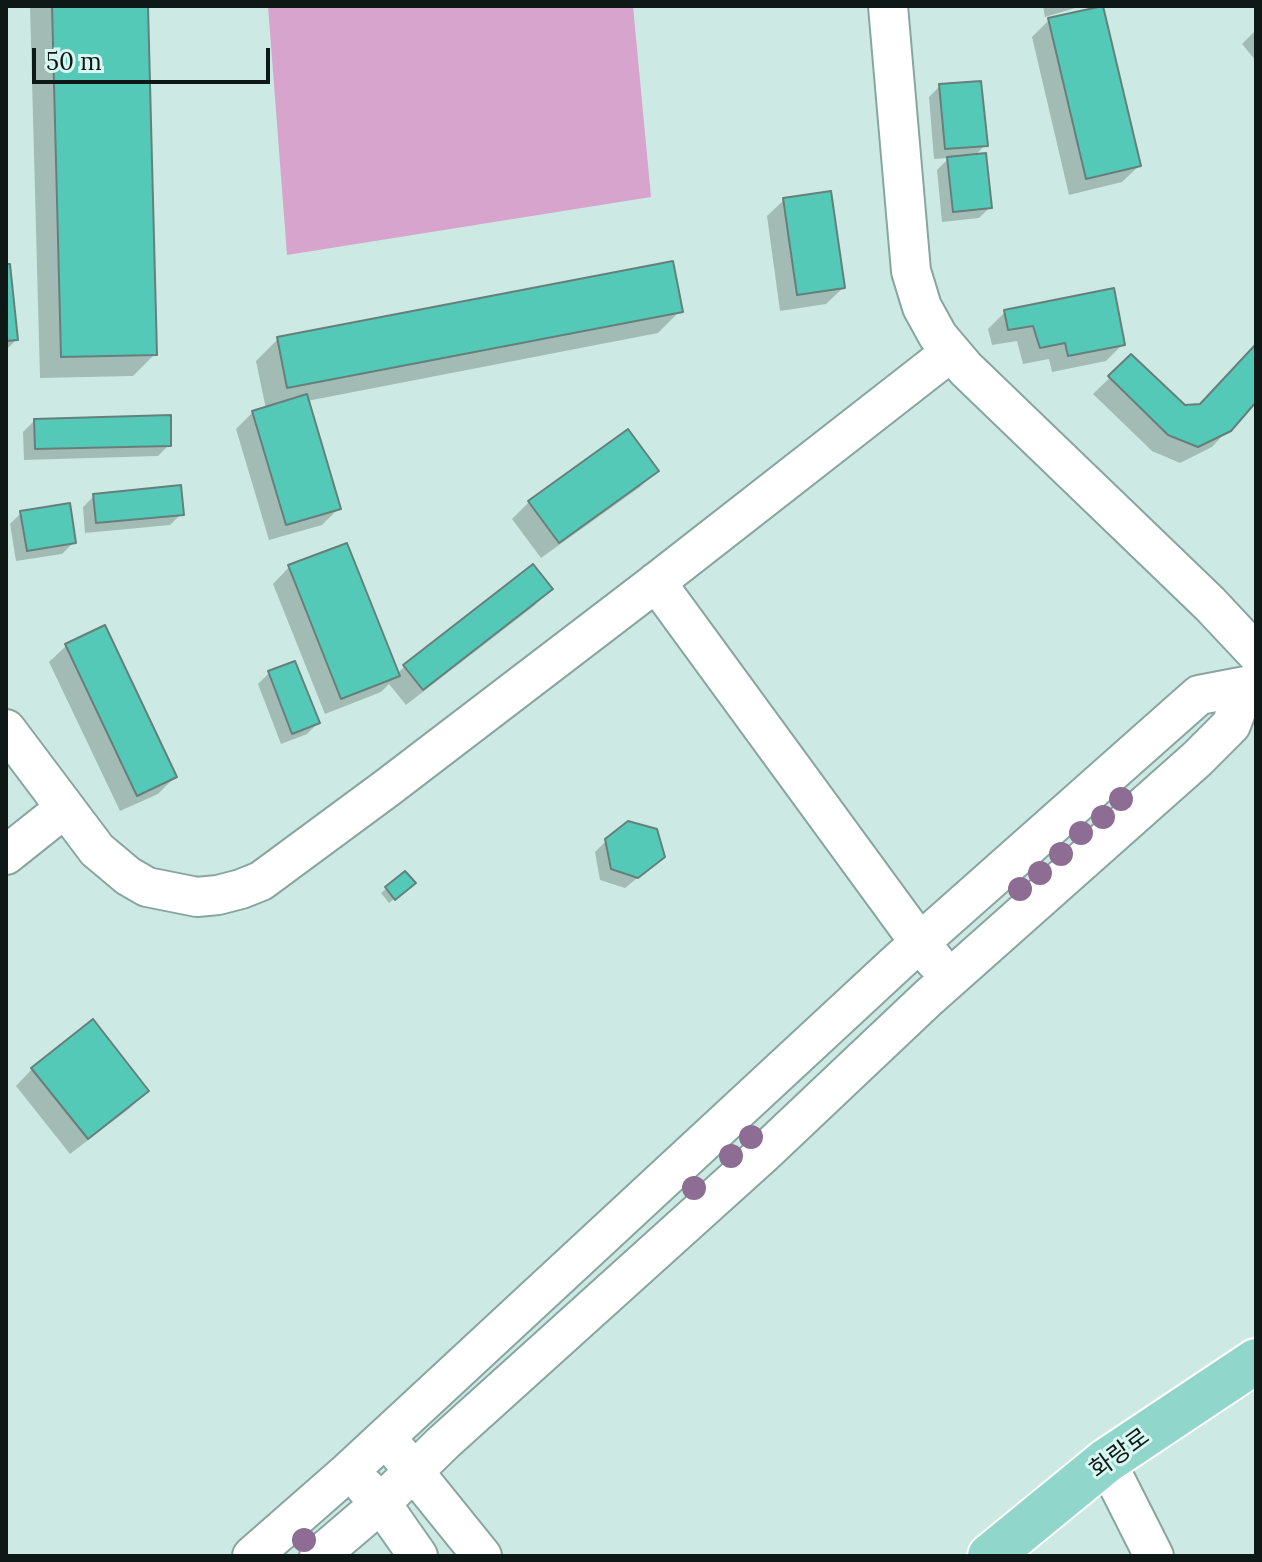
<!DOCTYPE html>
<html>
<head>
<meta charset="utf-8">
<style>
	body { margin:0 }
	#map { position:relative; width:1262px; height:1562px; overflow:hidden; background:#cceae3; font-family:Lora,serif }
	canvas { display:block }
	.frame { position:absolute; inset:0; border:8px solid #0e1816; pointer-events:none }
	.scale { position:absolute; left:32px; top:48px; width:238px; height:36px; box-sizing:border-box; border:4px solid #0e1816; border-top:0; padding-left:10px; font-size:24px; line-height:28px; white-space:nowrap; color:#0e1816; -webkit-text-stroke:6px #d9f7f1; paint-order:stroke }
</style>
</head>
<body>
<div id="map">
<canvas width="1262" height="1562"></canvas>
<div class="frame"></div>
<div class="scale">50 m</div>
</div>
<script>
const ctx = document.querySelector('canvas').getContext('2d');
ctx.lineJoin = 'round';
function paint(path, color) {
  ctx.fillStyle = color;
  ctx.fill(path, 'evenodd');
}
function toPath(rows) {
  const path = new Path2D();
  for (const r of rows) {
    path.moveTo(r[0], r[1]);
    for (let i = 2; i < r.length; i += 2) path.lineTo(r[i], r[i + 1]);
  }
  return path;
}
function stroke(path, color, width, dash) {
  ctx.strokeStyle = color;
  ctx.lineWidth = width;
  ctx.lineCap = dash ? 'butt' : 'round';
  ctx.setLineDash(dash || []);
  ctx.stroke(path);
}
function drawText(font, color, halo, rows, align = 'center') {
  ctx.font = font + ' Lora,"Noto Sans KR",serif';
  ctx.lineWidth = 6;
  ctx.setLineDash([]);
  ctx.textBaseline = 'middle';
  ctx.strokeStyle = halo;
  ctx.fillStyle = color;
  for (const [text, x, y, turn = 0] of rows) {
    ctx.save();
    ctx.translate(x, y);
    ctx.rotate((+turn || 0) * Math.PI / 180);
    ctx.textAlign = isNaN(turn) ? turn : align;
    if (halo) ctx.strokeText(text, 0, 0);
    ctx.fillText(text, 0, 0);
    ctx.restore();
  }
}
const green = toPath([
	[268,6,633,6,651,197,287,255]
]);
const shadow = toPath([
	[30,6,146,6,155,354,133,376,40,378],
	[1043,6,1082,6,1045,17],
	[1049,20,1139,166,1122,182,1069,195,1032,37],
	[1256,30,1256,61,1242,44],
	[940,86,985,145,974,157,990,207,979,218,942,222,937,170,949,158,934,159,929,97],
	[784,200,843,288,826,304,780,311,767,216],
	[6,266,16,340,6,350],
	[680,311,658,333,307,401,339,508,322,525,269,540,236,429,253,412,266,409,256,361,278,339],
	[1005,312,1123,344,1106,361,1052,372,1049,359,1023,364,1017,341,992,345,988,329],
	[1256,345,1256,399,1212,447,1180,463,1152,451,1093,394,1131,357,1184,407,1200,406],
	[34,421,169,445,158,456,24,460,23,432],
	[628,431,656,471,640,487,541,558,512,519,529,502],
	[94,496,181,514,170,525,85,533,83,507],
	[21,513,74,542,62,554,16,561,10,524],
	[289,567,397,674,405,666,550,589,534,606,406,705,389,684,381,692,325,714,273,584],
	[104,628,175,777,158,794,120,811,49,662,66,646],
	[269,673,318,723,307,734,281,744,258,684],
	[607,840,663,857,625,888,600,880,595,852],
	[405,873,408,888,389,903,381,893],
	[32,1069,146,1091,130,1108,70,1154,16,1086]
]);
const building = toPath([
	[52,6,148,6,157,355,61,357,52,6],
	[1103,6,1141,166,1086,179,1048,18,1103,6],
	[981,81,988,146,945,149,939,84,981,81],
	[986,153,992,208,953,212,947,157,986,153],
	[831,191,845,288,797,295,783,198,831,191],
	[673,261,683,312,287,388,277,337,673,261],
	[6,264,10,264,18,340,6,341,6,264],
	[1114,288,1125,345,1068,356,1065,343,1040,348,1033,326,1008,330,1004,310,1114,288],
	[1256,344,1256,402,1231,431,1198,447,1168,435,1108,376,1131,354,1185,405,1200,404,1256,344],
	[307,394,341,509,286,525,252,411,307,394],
	[171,415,171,446,35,449,34,419,171,415],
	[628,429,659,471,559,543,528,501,628,429],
	[181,485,184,515,96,523,93,494,181,485],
	[70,503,76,543,27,551,20,511,70,503],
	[347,543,400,676,341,699,288,565,347,543],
	[533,564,553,589,423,690,403,665,533,564],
	[105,625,177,777,137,796,65,644,105,625],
	[295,661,320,723,292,734,268,671,295,661],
	[628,821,657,829,665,857,638,878,611,869,605,839,628,821],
	[405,871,416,883,395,900,385,887,405,871],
	[93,1019,149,1091,88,1139,31,1068,93,1019]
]);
const minor = toPath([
	[888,6,911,271,922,307,938,336,966,369,1210,604,1256,653],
	[656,582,920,943,935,961],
	[6,729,97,850,128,876,147,887,197,897,218,895,241,889,261,881,387,788,650,587,951,352],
	[6,855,65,808],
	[398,1452,482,1556],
	[1106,1461,1154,1556],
	[365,1487,381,1503,418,1556],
	[252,1556,349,1471,899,961,1199,695,1246,686,1231,725,1197,759,928,998,762,1155,444,1442,381,1503,319,1556]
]);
const major = toPath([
	[990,1556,1106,1461,1256,1361]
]);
const trees = [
	[1121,799],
	[1103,817],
	[1081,833],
	[1061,854],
	[1040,873],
	[1020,889],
	[751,1137],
	[731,1156],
	[694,1188],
	[304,1540]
];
const streetNames = [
	["화랑로",1120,1454,-36]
];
paint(green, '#d6a4cc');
paint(shadow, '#0003');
paint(building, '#55c9b7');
stroke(building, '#65807b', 2);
stroke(minor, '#89a59f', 42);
stroke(major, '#fff', 48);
stroke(minor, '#fff', 38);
stroke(major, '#91d6cb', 44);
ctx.fillStyle = '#8d6d93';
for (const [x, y] of trees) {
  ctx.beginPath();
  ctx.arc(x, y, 12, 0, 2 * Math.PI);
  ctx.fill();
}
drawText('24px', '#0e1816', '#d9f7f1', streetNames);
</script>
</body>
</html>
